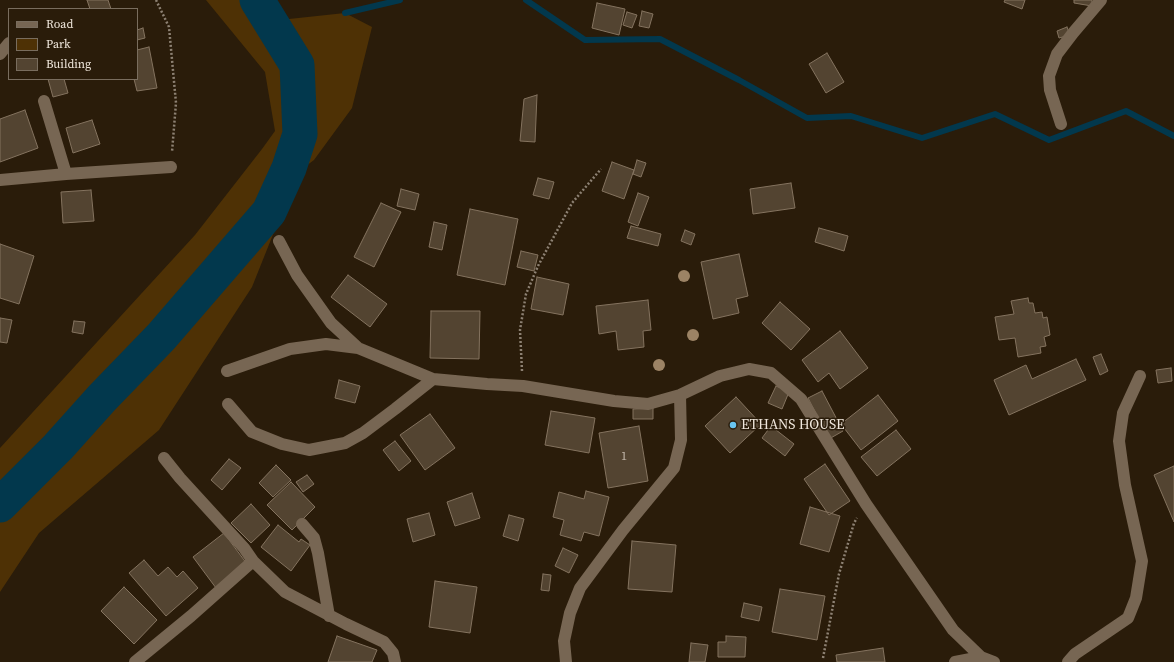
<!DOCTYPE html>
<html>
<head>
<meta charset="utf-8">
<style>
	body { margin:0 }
	#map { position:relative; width:1174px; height:662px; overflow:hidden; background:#2a1c0a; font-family:"Source Serif 4",serif }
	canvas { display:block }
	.legend { position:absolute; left:8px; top:8px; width:130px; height:72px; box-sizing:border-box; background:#2a1c0a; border:1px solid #796d5e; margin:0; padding:5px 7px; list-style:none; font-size:12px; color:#f0e7dc }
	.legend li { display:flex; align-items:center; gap:8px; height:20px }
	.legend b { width:20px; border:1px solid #796d5e }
</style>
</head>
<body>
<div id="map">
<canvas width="1174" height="662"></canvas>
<ul class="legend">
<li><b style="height:5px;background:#776653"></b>Road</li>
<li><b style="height:11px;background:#4e3105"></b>Park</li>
<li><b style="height:11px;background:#534431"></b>Building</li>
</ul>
</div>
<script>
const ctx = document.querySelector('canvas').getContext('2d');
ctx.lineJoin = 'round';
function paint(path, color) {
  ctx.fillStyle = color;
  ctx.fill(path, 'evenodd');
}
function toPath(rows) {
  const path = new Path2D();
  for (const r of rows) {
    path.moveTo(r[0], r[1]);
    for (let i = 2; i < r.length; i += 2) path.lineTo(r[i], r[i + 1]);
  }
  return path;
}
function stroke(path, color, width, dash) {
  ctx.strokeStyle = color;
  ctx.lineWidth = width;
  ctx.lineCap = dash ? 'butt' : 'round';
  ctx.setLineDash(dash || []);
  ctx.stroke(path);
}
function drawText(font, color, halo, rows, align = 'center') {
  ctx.font = font + ' "Source Serif 4",serif';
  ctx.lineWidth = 3;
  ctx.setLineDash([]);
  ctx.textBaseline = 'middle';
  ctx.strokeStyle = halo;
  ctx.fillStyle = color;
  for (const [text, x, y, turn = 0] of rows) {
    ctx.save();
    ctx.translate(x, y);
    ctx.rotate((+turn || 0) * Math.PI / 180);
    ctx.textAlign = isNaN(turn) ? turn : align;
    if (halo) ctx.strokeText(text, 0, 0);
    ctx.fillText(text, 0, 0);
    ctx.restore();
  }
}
const green = toPath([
	[206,0,274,0,289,19,345,13,372,27,352,108,314,160,298,172,252,287,159,430,39,533,0,592,0,448,195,235,262,149,275,131,265,72]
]);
const stream = toPath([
	[526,0,585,40,660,39,739,80,807,118,851,116,922,138,995,114,1049,140,1126,111,1174,136],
	[345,13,400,0]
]);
const river = toPath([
	[0,505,58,447,102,398,161,337,269,212,289,168,300,134,297,65,257,0]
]);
const building = toPath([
	[87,0,108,0,111,9,90,9,87,0],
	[1005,0,1025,0,1022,9,1004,2,1005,0],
	[1074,0,1092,0,1092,6,1074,3,1074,0],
	[597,3,625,9,619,35,592,28,597,3],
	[642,11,653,14,649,28,639,26,642,11],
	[627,12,637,15,632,28,623,25,627,12],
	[1067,27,1070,35,1059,38,1057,31,1067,27],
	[143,28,145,38,137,40,137,30,143,28],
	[149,47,157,88,137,91,134,79,137,79,137,50,149,47],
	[827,53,844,82,826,93,809,64,827,53],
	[48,79,64,79,68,93,53,97,48,79],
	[537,95,535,142,520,141,524,99,537,95],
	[25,110,38,148,0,162,0,119,25,110],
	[92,120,100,144,73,153,66,128,92,120],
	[637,160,646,163,641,177,633,174,637,160],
	[612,162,634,170,624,199,602,191,612,162],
	[538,178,554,182,549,199,533,195,538,178],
	[791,183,795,208,753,214,750,189,791,183],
	[401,189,419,194,415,210,397,206,401,189],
	[91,190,94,221,63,223,61,192,91,190],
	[638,193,649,197,638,226,628,222,638,193],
	[381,203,401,212,374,267,354,257,381,203],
	[470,209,518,219,505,285,457,275,470,209],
	[434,222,447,225,442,250,429,247,434,222],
	[631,226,661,234,658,246,627,238,631,226],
	[819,228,848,236,844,251,815,242,819,228],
	[685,230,695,234,691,245,681,241,685,230],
	[0,244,34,256,19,304,0,298,0,244],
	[521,251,538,255,534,271,517,267,521,251],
	[739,254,748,296,736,299,739,313,713,319,701,262,739,254],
	[348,275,387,304,370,327,331,297,348,275],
	[537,277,569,284,563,315,531,309,537,277],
	[1028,298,1029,303,1033,303,1035,313,1042,312,1043,318,1047,317,1050,335,1044,337,1046,346,1040,347,1041,353,1018,357,1015,338,999,340,995,317,1014,314,1011,301,1028,298],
	[648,300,651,330,643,331,644,347,618,350,616,331,599,334,596,306,648,300],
	[780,302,810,329,791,350,762,323,780,302],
	[431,311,480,311,479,359,430,358,431,311],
	[0,318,12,320,7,343,0,342,0,318],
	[74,321,85,322,83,334,72,332,74,321],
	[840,331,868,368,840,389,829,373,818,382,802,360,840,331],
	[1101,354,1108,371,1100,375,1093,357,1101,354],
	[1076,359,1086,380,1009,415,994,380,1026,365,1032,379,1076,359],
	[1171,368,1172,381,1158,383,1156,370,1171,368],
	[339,380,360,386,355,403,335,398,339,380],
	[776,386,789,392,782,409,768,403,776,386],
	[822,391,843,431,829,439,808,398,822,391],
	[878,395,898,421,861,450,841,424,878,395],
	[736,397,761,424,730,453,705,426,736,397],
	[653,408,653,419,633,419,633,409,653,408],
	[551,411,595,418,589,453,545,445,551,411],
	[430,414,455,448,425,470,400,435,430,414],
	[639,426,648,481,608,488,599,433,639,426],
	[771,426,794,444,785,456,762,438,771,426],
	[896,430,911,449,877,476,861,457,896,430],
	[395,441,411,461,399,471,383,450,395,441],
	[229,459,241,468,222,490,211,480,229,459],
	[825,464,850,501,829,515,804,479,825,464],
	[276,465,291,480,273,497,259,483,276,465],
	[1174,466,1174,522,1154,475,1174,466],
	[307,475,314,484,303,492,296,482,307,475],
	[291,482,315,507,292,530,267,505,291,482],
	[586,491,609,497,599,536,584,532,581,541,560,535,564,520,553,517,559,492,584,499,586,491],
	[472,493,480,518,455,526,447,502,472,493],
	[251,504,270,525,251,543,231,523,251,504],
	[810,507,840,516,829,552,800,544,810,507],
	[429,513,435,535,413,542,407,519,429,513],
	[509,515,524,519,518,541,503,536,509,515],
	[278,525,299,542,301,539,310,545,291,571,261,547,278,525],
	[224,533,247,564,216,588,193,557,224,533],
	[632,541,676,545,672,592,628,589,632,541],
	[563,548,578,555,569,573,555,566,563,548],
	[144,560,158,576,168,567,177,577,183,571,198,588,166,616,129,573,144,560],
	[543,574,551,575,549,591,541,590,543,574],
	[435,581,477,587,470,633,429,627,435,581],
	[124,587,157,620,134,644,101,611,124,587],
	[780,589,825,596,817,640,772,632,780,589],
	[744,603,762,607,759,621,741,617,744,603],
	[337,636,377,650,372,662,328,662,337,636],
	[726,636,746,637,745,657,718,657,718,642,726,642,726,636],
	[691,643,708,645,705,662,689,662,691,643],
	[883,648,885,662,837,662,836,655,883,648]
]);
const path = toPath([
	[156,0,169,27,176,103,172,152],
	[522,371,520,330,526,294,538,266,572,203,601,169],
	[823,658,839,574,854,523,857,518]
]);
const minor = toPath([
	[0,54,9,43],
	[44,101,66,174],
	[1061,124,1050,90,1049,76,1057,54,1073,33,1101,0],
	[0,180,66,174,171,167],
	[279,241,297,275,331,323,358,348,433,379],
	[227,371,290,349,326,344,358,348],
	[228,404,252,432,282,444,309,450,345,443,363,433,395,409,433,379,487,384,523,386,614,401,648,404,680,395,720,376,749,369,771,373,801,399,866,504,953,630,981,657,994,662],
	[164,458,180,478,244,548,253,561,285,592,346,624,384,642,393,653,395,662],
	[302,524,314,538,318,553,329,616],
	[135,662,191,616,253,561],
	[566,662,564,641,570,613,580,588,623,530,674,468,681,440,680,395],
	[955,662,981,657],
	[1068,662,1075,654,1128,618,1136,598,1142,561,1125,485,1119,441,1123,413,1140,376]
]);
const trees = [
	[684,276],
	[693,335],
	[659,365]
];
const markers = [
	[733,425,4,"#68c4f0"]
];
const numberNames = [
	["1",624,457]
];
const poiNames = [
	["ETHANS HOUSE",741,425]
];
paint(green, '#4e3105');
stroke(stream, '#02384d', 6);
stroke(river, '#02384d', 35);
paint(building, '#534431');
stroke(building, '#84735f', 1);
stroke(path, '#8d8173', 2.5, [2, 2]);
stroke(minor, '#776653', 12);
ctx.fillStyle = '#9c8365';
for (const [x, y] of trees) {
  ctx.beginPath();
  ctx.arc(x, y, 6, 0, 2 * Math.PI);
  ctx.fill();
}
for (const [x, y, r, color] of markers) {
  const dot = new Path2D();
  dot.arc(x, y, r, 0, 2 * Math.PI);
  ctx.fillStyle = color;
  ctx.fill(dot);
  stroke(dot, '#2a1c0a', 1.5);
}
drawText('12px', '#c9beb1', null, numberNames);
drawText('14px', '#f0e7dc', '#2a1c0a', poiNames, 'left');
</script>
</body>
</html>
